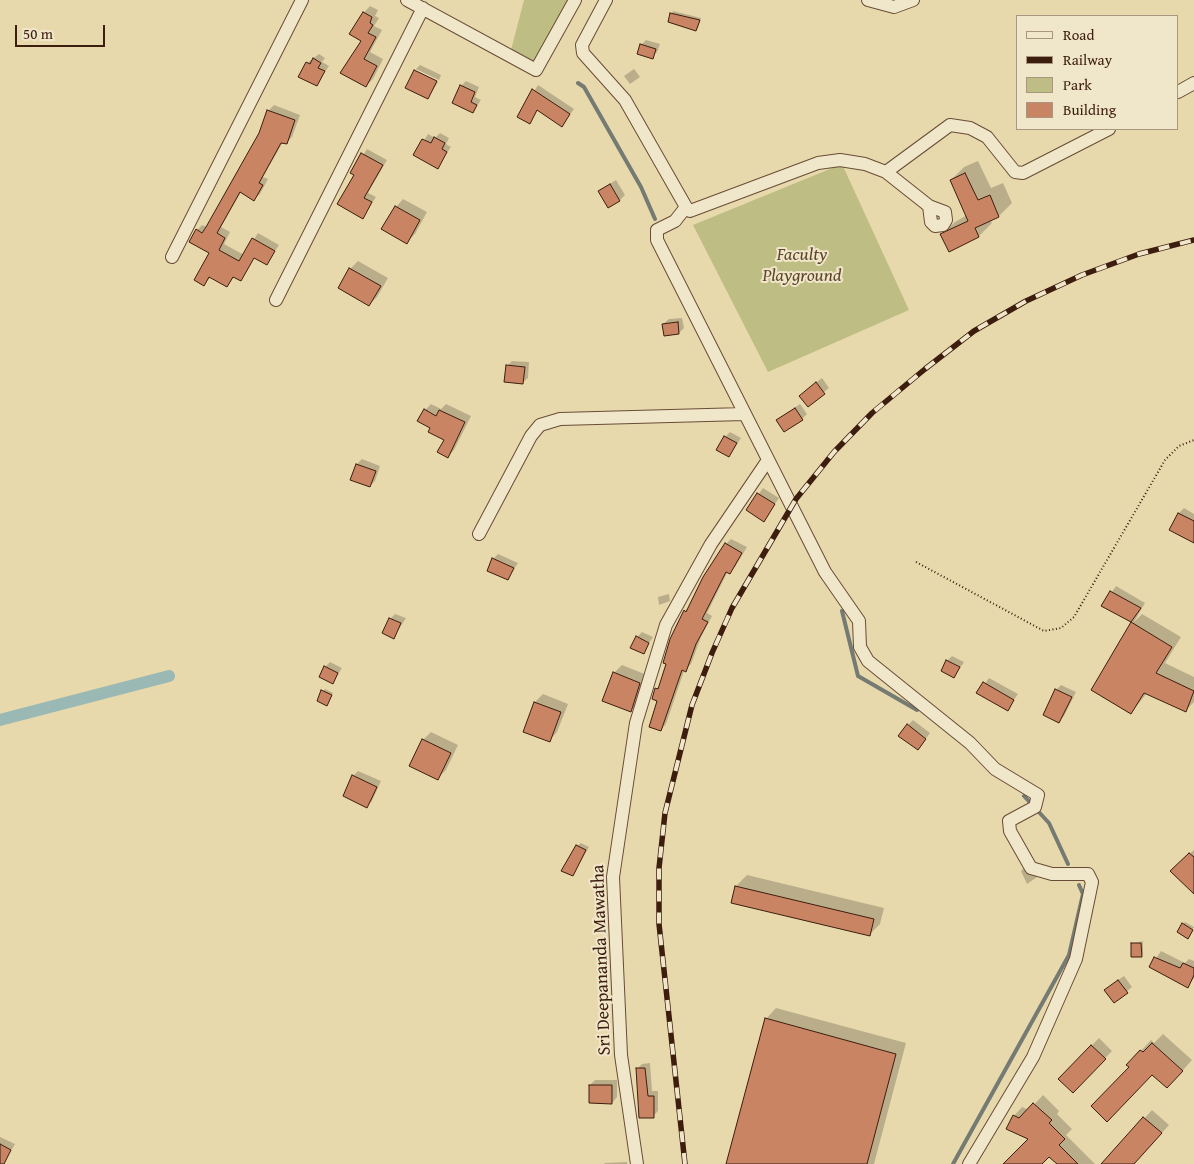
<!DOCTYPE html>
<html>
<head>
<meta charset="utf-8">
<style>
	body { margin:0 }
	#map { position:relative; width:1194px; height:1164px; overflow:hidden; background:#e8d9ad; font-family:"Gentium Book Plus",serif }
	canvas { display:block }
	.legend { position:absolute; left:1016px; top:15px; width:162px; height:115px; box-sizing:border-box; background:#f0e6ca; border:1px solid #a8967f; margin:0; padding:6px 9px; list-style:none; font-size:15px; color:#3d1d0e }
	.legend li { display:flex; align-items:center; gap:10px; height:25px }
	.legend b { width:25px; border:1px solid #a8967f }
	.scale { position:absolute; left:15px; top:25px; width:90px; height:22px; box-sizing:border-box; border:2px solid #3d1d0e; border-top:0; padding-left:6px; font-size:15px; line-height:18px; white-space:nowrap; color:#3d1d0e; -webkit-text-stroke:4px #f0e6ca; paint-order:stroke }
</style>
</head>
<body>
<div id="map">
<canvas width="1194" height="1164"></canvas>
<ul class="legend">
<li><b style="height:6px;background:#f0e6ca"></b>Road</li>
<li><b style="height:6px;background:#3d1d0e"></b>Railway</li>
<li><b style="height:14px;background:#bebd84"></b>Park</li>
<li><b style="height:14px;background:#c88463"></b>Building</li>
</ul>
<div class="scale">50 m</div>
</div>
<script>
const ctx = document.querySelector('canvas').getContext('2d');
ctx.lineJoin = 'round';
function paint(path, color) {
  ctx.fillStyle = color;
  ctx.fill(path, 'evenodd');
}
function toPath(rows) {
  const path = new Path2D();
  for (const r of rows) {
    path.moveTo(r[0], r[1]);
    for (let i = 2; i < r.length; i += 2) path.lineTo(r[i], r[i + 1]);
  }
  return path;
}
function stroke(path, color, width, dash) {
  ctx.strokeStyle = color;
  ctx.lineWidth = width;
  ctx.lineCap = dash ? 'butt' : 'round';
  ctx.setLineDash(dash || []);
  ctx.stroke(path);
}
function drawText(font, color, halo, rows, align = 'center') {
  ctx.font = font + ' "Gentium Book Plus",serif';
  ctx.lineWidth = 4;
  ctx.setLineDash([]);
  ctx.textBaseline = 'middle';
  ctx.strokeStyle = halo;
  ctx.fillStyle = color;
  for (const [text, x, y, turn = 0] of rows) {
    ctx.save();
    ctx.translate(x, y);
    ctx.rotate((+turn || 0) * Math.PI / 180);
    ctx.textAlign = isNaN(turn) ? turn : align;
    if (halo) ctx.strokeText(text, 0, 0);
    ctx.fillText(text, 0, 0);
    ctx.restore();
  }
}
const green = toPath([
	[524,0,575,0,536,70,510,54],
	[842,164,909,310,768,372,693,225]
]);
const shadow = toPath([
	[370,6,378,10,375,16,379,18,374,26,382,30,370,52,383,59,373,79,366,86,342,72,363,41,360,17],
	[673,11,701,18,698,28,696,30,669,21],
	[646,40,660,44,657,52,652,57,641,45],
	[319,54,325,58,322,62,329,66,316,85,300,76,307,63],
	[420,65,441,75,439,80,416,69],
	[634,69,640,77,630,84,624,76],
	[415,70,438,82,428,98,407,88],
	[466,81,479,87,475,97,481,100,473,112,461,86],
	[538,85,574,109,562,125,538,110,530,122,519,116],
	[274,105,300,115,292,137,286,143,283,142,263,177,268,179,260,194,254,199,241,192,221,227,230,232,224,244,244,255,258,233,279,245,267,263,255,257,240,280,235,276,227,286,211,277,204,284,211,252,197,230,202,225,207,227,260,134,268,111],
	[440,133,449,138,446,144,451,147,437,167,415,155,428,134,435,138],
	[367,149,387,160,368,193,376,197,363,217,355,174,352,172],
	[978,161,991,188,1003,183,1012,203,999,216,990,220,992,223,979,236,949,250,941,235,955,222,967,215,951,180,964,167],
	[616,180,625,195,620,200,599,191],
	[403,199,427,212,415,234,407,242,396,207],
	[358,261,388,278,377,297,369,305,350,269],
	[682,318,684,328,679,333,663,324,669,319],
	[512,361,529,362,528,378,522,383,507,366],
	[822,378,829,388,808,405,805,391],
	[431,404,441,409,446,404,471,416,454,450,448,457,446,439,432,427,425,410],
	[800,404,807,414,802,419,777,420],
	[730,432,741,438,729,456,725,437],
	[362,459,380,466,375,481,370,486,357,464],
	[763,488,779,498,764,520,747,510],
	[1184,508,1194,514,1194,540,1179,513],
	[731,539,747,547,735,567,730,572,728,571,707,613,712,616,701,637,691,664,684,671,666,724,661,730,656,689,661,685,685,611,691,605,726,544],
	[498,554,518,563,508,578,493,559],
	[1116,586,1145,603,1134,622,1142,614,1181,637,1165,663,1194,677,1194,702,1185,711,1147,693,1131,713,1093,690,1133,622,1103,605],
	[669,594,670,601,659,605,658,597],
	[395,614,406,618,394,637,390,619],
	[642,632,653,637,643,652,637,637],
	[952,656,964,662,954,677,947,661],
	[330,662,342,668,333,682,325,667],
	[622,665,647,675,638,703,630,711,614,673],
	[989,678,1018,694,1007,710,978,693],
	[1061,685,1076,692,1064,716,1059,721,1056,690],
	[325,689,333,693,327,704,323,691],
	[543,694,568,704,557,732,550,740,535,702],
	[913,720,930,733,922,744,908,725],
	[431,732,458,745,446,770,438,778,423,740],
	[358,771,381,781,372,801,367,806,353,776],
	[581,843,589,847,573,875,577,846],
	[1194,850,1194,893,1182,860],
	[1026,866,1040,875,1027,884,1021,871],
	[747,875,884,908,880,924,869,935,732,902,736,886],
	[1185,922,1194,927,1190,935,1183,924],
	[1143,941,1143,954,1141,956,1132,944],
	[1161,951,1185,963,1189,959,1194,961,1194,978,1188,986,1152,964],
	[1124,976,1132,987,1114,1002,1111,985],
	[776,1008,906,1043,874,1164,727,1164,766,1019],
	[1163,1034,1192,1060,1177,1077,1152,1073,1128,1065,1151,1040,1154,1043],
	[1099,1038,1112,1051,1073,1091,1060,1078],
	[650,1063,652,1091,658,1091,658,1111,653,1116,637,1069,642,1064],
	[595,1080,617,1080,617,1097,612,1103,590,1085],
	[1043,1095,1059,1111,1057,1114,1072,1129,1066,1135,1095,1164,1058,1164,1049,1155,1041,1164,1004,1164,1030,1138,1014,1116,1022,1107,1029,1110],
	[1152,1110,1169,1125,1134,1164,1105,1164,1104,1163],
	[0,1137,15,1144,5,1161,0,1159],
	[627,1162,627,1164,604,1164,605,1163]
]);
const stream = toPath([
	[578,83,584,87,641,187,655,219],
	[842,611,858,676,917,710],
	[1024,796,1049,823,1068,864],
	[953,1164,1069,955,1083,894,1079,885]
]);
const canal = toPath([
	[0,720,169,676]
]);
const building = toPath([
	[363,12,372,17,370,23,373,25,368,33,376,37,364,59,377,66,366,87,340,73,361,41,349,34,363,12],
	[670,13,700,20,696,31,668,22,670,13],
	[640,44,656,49,653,59,637,54,640,44],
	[313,58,321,63,318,68,325,71,317,86,298,77,306,62,310,64,313,58],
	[414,70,437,81,428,99,405,88,414,70],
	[460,85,475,92,471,102,477,105,473,113,452,103,460,85],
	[532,89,570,114,562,127,537,110,530,124,517,117,532,89],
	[267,110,295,120,287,144,281,143,259,183,263,185,254,201,240,192,217,233,225,238,219,250,239,261,252,238,275,251,267,265,254,258,241,281,233,277,227,287,209,277,204,286,194,280,209,253,189,242,196,229,202,233,206,227,259,133,267,110],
	[434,137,445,143,442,149,447,152,438,169,413,155,422,139,431,143,434,137],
	[361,153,383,165,364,198,372,202,363,219,337,204,354,175,350,173,361,153],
	[965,173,978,200,990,195,999,217,975,228,979,237,949,252,940,234,968,221,950,180,965,173],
	[610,184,620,201,608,208,598,191,610,184],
	[395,206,420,220,407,244,381,229,395,206],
	[349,268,381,286,369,306,338,288,349,268],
	[678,322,679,334,664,336,662,324,678,322],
	[506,365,525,367,523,384,504,382,506,365],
	[816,382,825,394,808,407,799,396,816,382],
	[795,408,803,420,784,432,776,420,795,408],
	[424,409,436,416,439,410,465,422,448,458,437,452,444,440,428,432,430,428,417,421,424,409],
	[724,436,737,443,729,457,716,450,724,436],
	[356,464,376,471,370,487,350,480,356,464],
	[757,493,775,504,764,522,746,510,757,493],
	[1178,513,1194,521,1194,543,1169,530,1178,513],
	[725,543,742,553,730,574,726,572,702,619,708,622,696,644,686,672,682,670,661,731,649,727,657,701,652,699,655,688,658,689,666,664,663,663,670,639,684,610,686,612,703,577,725,543],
	[492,558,514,568,508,580,487,571,492,558],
	[1110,591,1141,608,1131,622,1101,606,1110,591],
	[389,618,401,623,394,639,382,633,389,618],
	[1131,622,1172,647,1156,673,1194,691,1186,712,1144,693,1131,714,1091,690,1131,622],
	[636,636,649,643,644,654,630,648,636,636],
	[946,660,960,667,954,678,941,671,946,660],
	[324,666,338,673,333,684,319,677,324,666],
	[613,672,640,683,631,712,602,701,613,672],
	[983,682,1014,700,1008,711,976,693,983,682],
	[1055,689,1072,697,1059,723,1043,715,1055,689],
	[321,690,332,695,327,706,317,701,321,690],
	[534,702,561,712,550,742,523,732,534,702],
	[907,724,926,739,918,750,898,736,907,724],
	[422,739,451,753,438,780,409,766,422,739],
	[352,775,377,787,367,808,343,796,352,775],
	[576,845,586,850,573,876,561,871,576,845],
	[1189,853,1194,857,1194,894,1170,871,1189,853],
	[735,886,874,919,870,936,731,903,735,886],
	[1182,923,1193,930,1188,939,1177,932,1182,923],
	[1131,943,1141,943,1142,957,1131,957,1131,943],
	[1154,957,1180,968,1183,963,1194,968,1194,975,1188,988,1149,967,1154,957],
	[1118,980,1128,993,1114,1003,1104,990,1118,980],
	[765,1018,896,1054,867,1164,726,1164,765,1018],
	[1152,1043,1183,1071,1167,1088,1152,1075,1107,1122,1091,1106,1129,1067,1126,1065,1140,1050,1143,1052,1152,1043],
	[1091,1045,1106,1059,1073,1093,1058,1079,1091,1045],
	[636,1068,645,1068,648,1096,654,1096,654,1118,639,1118,636,1068],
	[589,1085,612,1085,612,1104,589,1103,589,1085],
	[1033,1103,1052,1120,1049,1123,1065,1139,1059,1145,1078,1164,1057,1164,1049,1157,1042,1164,1003,1164,1028,1139,1006,1129,1013,1115,1019,1118,1033,1103],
	[1143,1117,1162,1133,1134,1164,1101,1164,1143,1117],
	[0,1144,11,1150,4,1164,0,1164,0,1144]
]);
const path = toPath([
	[916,562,1044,631,1061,628,1074,617,1165,460,1179,446,1194,440]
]);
const street = toPath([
	[407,0,536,70,575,0],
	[606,0,582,45,583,53,625,100,686,207,690,211,818,163,840,160,865,164,886,172,929,206,945,212,946,220,943,225,935,226,931,222,929,206],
	[868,0,894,7,913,0],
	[1178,92,1194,83],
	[886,172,950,125,970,128,987,137,1015,172,1023,173,1109,129],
	[686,207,675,221,657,230,657,240,825,572,859,621,860,647,868,661,970,743,995,769,1038,795,1035,807,1009,821,1010,831,1031,868,1052,874,1088,874,1092,882,1076,959,1033,1057,969,1164],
	[172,257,302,0],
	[276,300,423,8],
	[479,534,531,436,540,425,560,419,744,414],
	[637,1164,621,1055,613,877,636,723,666,625,711,544,768,460]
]);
const rail = toPath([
	[685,1164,659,924,659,868,665,813,692,705,712,653,732,608,796,499,834,452,872,413,925,369,974,331,1026,301,1082,275,1139,254,1194,240]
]);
const parkNames = [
	["Faculty",802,255],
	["Playground",802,276]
];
const streetNames = [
	["Sri Deepananda Mawatha",602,960,-92]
];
paint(green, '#bebd84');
paint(shadow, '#0003');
stroke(stream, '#757a72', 4);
stroke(canal, '#9ab8b4', 12);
paint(building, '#c88463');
stroke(building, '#3d1d0e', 1);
stroke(street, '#684c36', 14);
stroke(path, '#3d1d0e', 2, [1, 2.5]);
stroke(street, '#f0e6ca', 12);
stroke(rail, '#3d1d0e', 5.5);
stroke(rail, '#f0e6ca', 4, [11]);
drawText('italic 18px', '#5d452c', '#f0e6ca', parkNames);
drawText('18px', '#3d1d0e', '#f0e6ca', streetNames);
</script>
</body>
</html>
